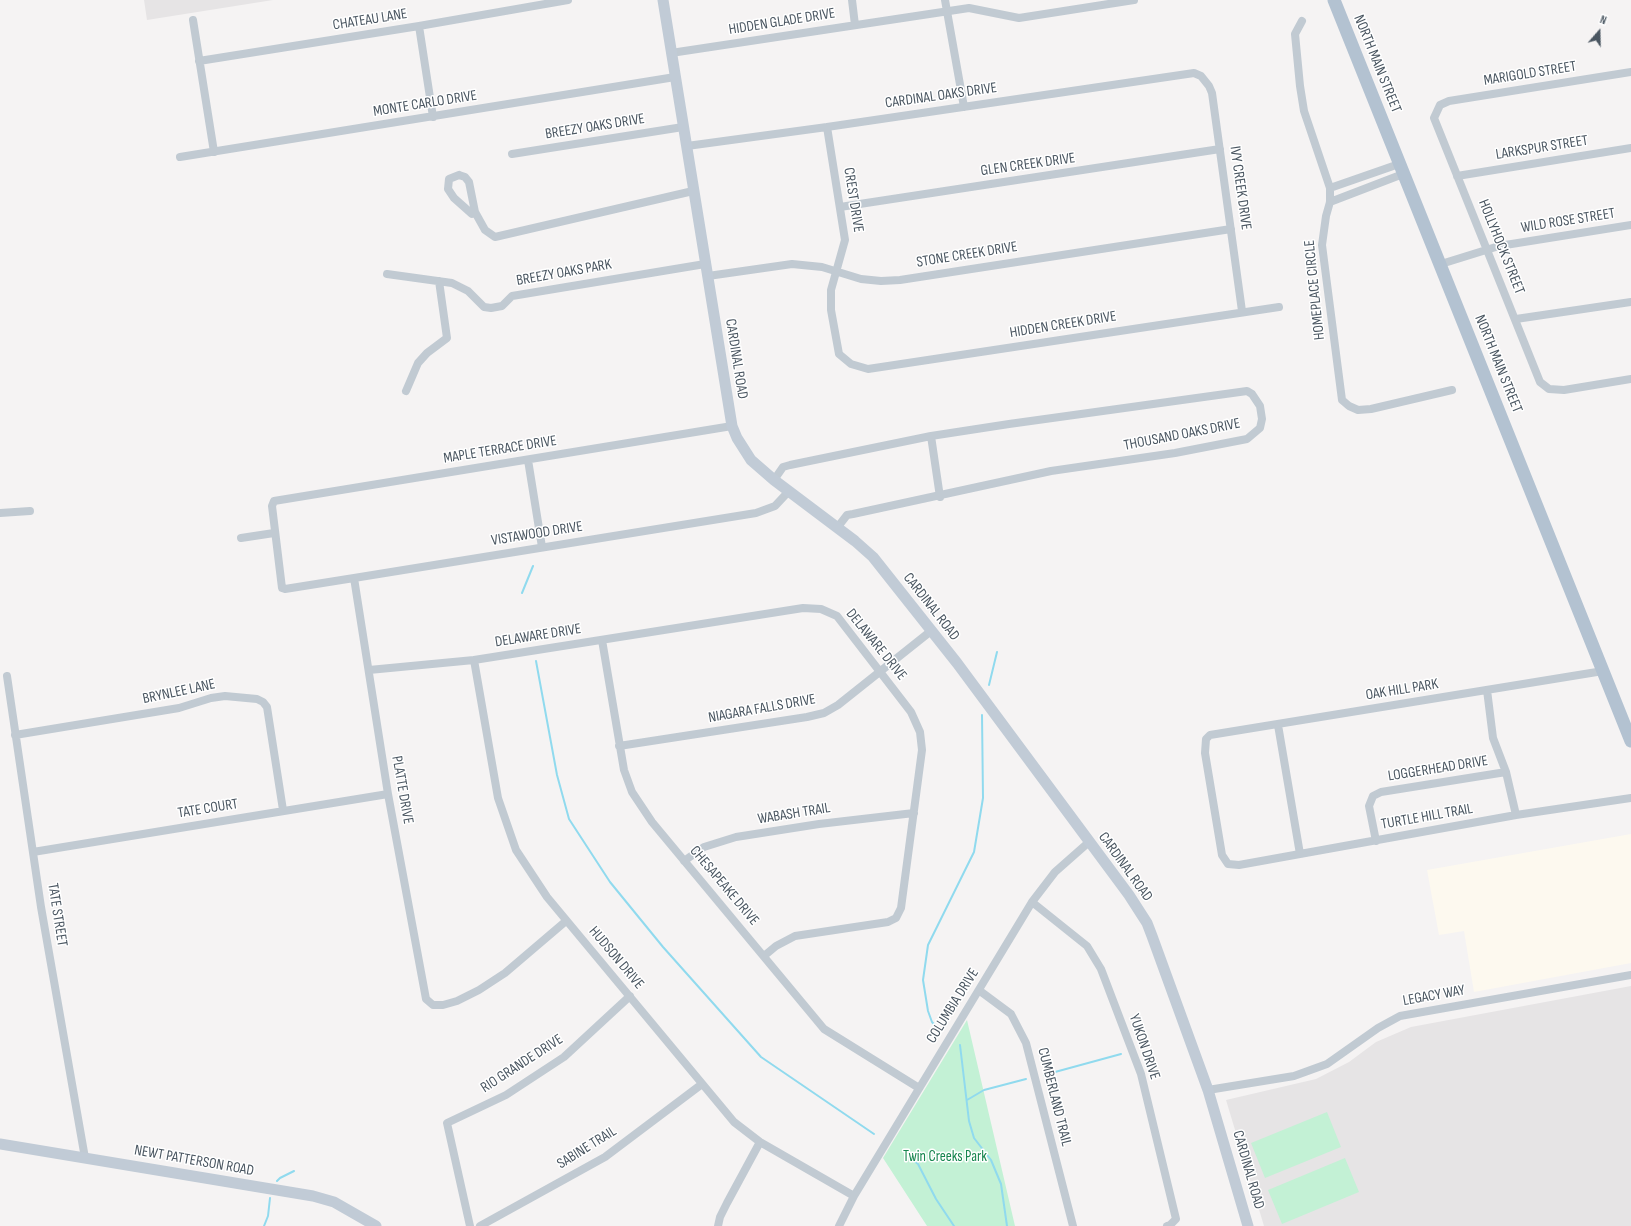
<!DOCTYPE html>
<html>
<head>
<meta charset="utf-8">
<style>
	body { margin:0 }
	#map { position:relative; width:1631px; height:1226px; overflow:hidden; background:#f5f3f3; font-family:"Sofia Sans Condensed",sans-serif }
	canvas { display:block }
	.north { position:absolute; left:1579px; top:12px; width:40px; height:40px; -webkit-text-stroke:3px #fff; paint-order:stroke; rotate:20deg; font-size:11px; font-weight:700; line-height:16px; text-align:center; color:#4a5661 }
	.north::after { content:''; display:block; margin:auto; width:14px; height:18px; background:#4a5661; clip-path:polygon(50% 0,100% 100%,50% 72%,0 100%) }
</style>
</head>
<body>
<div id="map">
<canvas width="1631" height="1226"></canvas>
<div class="north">N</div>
</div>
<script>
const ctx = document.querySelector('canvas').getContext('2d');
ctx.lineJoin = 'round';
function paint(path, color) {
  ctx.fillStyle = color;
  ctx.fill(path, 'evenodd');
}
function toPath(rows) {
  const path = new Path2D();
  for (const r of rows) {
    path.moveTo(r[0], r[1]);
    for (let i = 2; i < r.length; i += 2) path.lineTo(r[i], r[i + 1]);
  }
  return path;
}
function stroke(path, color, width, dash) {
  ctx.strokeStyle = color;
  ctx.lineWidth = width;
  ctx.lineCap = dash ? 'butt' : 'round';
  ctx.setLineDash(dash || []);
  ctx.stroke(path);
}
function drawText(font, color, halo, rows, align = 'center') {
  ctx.font = font + ' "Sofia Sans Condensed",sans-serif';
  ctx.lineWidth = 3;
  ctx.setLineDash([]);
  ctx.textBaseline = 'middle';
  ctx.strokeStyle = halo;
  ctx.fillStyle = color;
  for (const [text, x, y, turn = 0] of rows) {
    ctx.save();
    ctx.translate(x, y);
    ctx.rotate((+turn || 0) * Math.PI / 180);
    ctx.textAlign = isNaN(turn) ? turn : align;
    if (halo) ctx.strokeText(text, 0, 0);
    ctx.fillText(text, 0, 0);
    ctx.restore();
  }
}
const commercial = toPath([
	[1631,834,1631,963,1474,992,1464,931,1439,935,1427,870]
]);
const education = toPath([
	[144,0,273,0,147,20],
	[1631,986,1631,1226,1264,1226,1226,1100,1316,1079,1349,1062,1376,1042,1411,1027]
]);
const green = toPath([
	[967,1020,1015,1226,927,1226,883,1158],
	[1327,1112,1341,1147,1265,1178,1251,1143],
	[1345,1158,1359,1192,1282,1224,1268,1190]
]);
const stream = toPath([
	[522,593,533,566],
	[536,661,557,775,569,819,610,882,663,947,761,1057,874,1134],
	[989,685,997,652],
	[939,1030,932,1022,928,1011,923,980,928,945,974,852,983,798,982,715],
	[960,1045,969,1121,974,1138,991,1160,1001,1184,1007,1226],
	[1044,1075,1121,1054],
	[967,1100,984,1090,1026,1079],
	[909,1157,918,1164,936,1199,954,1226],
	[277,1181,280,1178,294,1171],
	[264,1226,268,1216,270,1198]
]);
const street = toPath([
	[852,0,855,25],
	[945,0,964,107],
	[193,20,214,152],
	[1302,21,1295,34,1300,86,1304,111,1330,188,1330,202,1326,216,1322,245,1342,400,1349,406,1358,410,1371,409,1452,390],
	[419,26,433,117],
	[671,53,969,8,1019,18,1134,0],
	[199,61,419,26,568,0],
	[1631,72,1449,101,1440,105,1434,118,1540,382,1549,389,1564,390,1631,379],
	[827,127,845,240,831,290,831,310,839,354,851,364,868,369,1279,307],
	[687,146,827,127,1194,73,1201,76,1209,86,1212,93,1242,311],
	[512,154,683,127],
	[180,157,675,77],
	[459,175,465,177,469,182,475,212,472,214,454,198,448,189,449,179,459,175],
	[1457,176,1631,148],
	[1330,188,1399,164],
	[1330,202,1403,174],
	[840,207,1220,149],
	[475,212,485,230,495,237,693,191],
	[1441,264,1499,246,1631,225],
	[387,274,452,283,468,291,484,307,491,308,502,306,512,296,705,264],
	[708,276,792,264,822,267,861,279,881,281,900,280,1231,229],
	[1516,319,1631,302],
	[406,391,418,363,427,353,447,338,439,281],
	[732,426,274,501,272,506,282,588,285,589,354,578,756,513,775,506,789,491],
	[931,436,940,497],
	[528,460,542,547],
	[774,480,783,467,790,465,931,436,1009,424,1247,391,1252,394,1260,406,1262,419,1260,428,1247,439,1175,453,1051,471,853,514,847,515,837,528],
	[0,513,30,511],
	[241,538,274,533],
	[354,578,388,794,426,999,433,1005,443,1005,457,1001,479,990,505,973,566,921],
	[602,640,624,770,632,792,652,822,824,1029,919,1088],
	[474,660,498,798,516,850,547,897,734,1122,760,1142,854,1196],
	[369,670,474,660,803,608,821,609,837,616,911,712,920,732,922,750,901,908,896,918,888,922,795,936,776,946,764,956],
	[1603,671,1210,735,1206,739,1205,753,1222,855,1228,864,1239,865,1516,815,1631,798],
	[7,676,41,907,85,1158],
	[1487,690,1493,738,1506,772,1516,815],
	[1278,725,1300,854],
	[15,735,179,708,211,698,225,696,257,699,263,702,267,707,283,810],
	[619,746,807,717,824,713,838,705,931,631],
	[1376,841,1369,806,1373,796,1381,792,1506,772],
	[33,852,388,794],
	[684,861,704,847,736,837,819,824,914,813],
	[1032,902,1087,946,1101,969,1141,1074,1176,1219,1170,1225,1167,1226],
	[980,991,1011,1014,1026,1043,1073,1226],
	[1208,1090,1294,1076,1327,1064,1378,1028,1400,1016,1631,975],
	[470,1226,447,1123,506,1095,564,1057,630,996],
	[480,1226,605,1157,702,1084],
	[718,1226,720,1217,727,1203,760,1142],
	[839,1226,854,1196,1032,902,1055,872,1089,842]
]);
const secondary = toPath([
	[663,0,732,426,737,438,751,460,774,480,855,541,873,557,957,663,1129,895,1147,923,1152,936,1208,1090,1248,1226],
	[0,1144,313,1196,334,1202,376,1226]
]);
const primary = toPath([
	[1334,0,1631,741]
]);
const streetNames = [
	["CHATEAU LANE",370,20,-9],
	["HIDDEN GLADE DRIVE",782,22,-9],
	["NORTH MAIN STREET",1377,64,68],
	["MARIGOLD STREET",1530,74,-9],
	["CARDINAL OAKS DRIVE",941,96,-8],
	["MONTE CARLO DRIVE",425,104,-9],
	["BREEZY OAKS DRIVE",595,127,-9],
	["LARKSPUR STREET",1542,148,-9],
	["GLEN CREEK DRIVE",1028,165,-8],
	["IVY CREEK DRIVE",1240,188,82],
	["CREST DRIVE",853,200,81],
	["WILD ROSE STREET",1568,221,-9],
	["HOLLYHOCK STREET",1501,247,68],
	["STONE CREEK DRIVE",967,255,-9],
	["BREEZY OAKS PARK",564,273,-10],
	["HOMEPLACE CIRCLE",1315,290,-96],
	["HIDDEN CREEK DRIVE",1063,325,-9],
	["CARDINAL ROAD",736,359,81],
	["NORTH MAIN STREET",1498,364,68],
	["THOUSAND OAKS DRIVE",1182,435,-11],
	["MAPLE TERRACE DRIVE",500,450,-9],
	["VISTAWOOD DRIVE",537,534,-9],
	["CARDINAL ROAD",931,607,52],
	["DELAWARE DRIVE",538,636,-9],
	["DELAWARE DRIVE",876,645,51],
	["OAK HILL PARK",1402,690,-9],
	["BRYNLEE LANE",179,692,-12],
	["NIAGARA FALLS DRIVE",762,709,-10],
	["LOGGERHEAD DRIVE",1438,769,-9],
	["PLATTE DRIVE",402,790,80],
	["TATE COURT",208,809,-9],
	["WABASH TRAIL",794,814,-9],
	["TURTLE HILL TRAIL",1427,817,-10],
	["CARDINAL ROAD",1125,867,54],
	["CHESAPEAKE DRIVE",724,886,50],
	["TATE STREET",57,915,81],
	["HUDSON DRIVE",616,958,50],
	["LEGACY WAY",1434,996,-10],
	["COLUMBIA DRIVE",953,1006,-58],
	["YUKON DRIVE",1144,1047,71],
	["RIO GRANDE DRIVE",522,1064,-33],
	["CUMBERLAND TRAIL",1054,1097,76],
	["SABINE TRAIL",587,1148,-32],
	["NEWT PATTERSON ROAD",194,1161,10],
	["CARDINAL ROAD",1248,1170,74]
];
const parkNames = [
	["Twin Creeks Park",945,1157]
];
paint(commercial, '#fdf9ef');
paint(education, '#e6e4e5');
paint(green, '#c3f1d5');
stroke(stream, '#90daee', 2);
stroke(street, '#c1cad2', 8);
stroke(secondary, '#c1cbd6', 11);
stroke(primary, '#b3c2d1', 13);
drawText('15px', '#4a5661', '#fff', streetNames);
drawText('15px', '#17864f', '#fff', parkNames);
</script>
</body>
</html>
